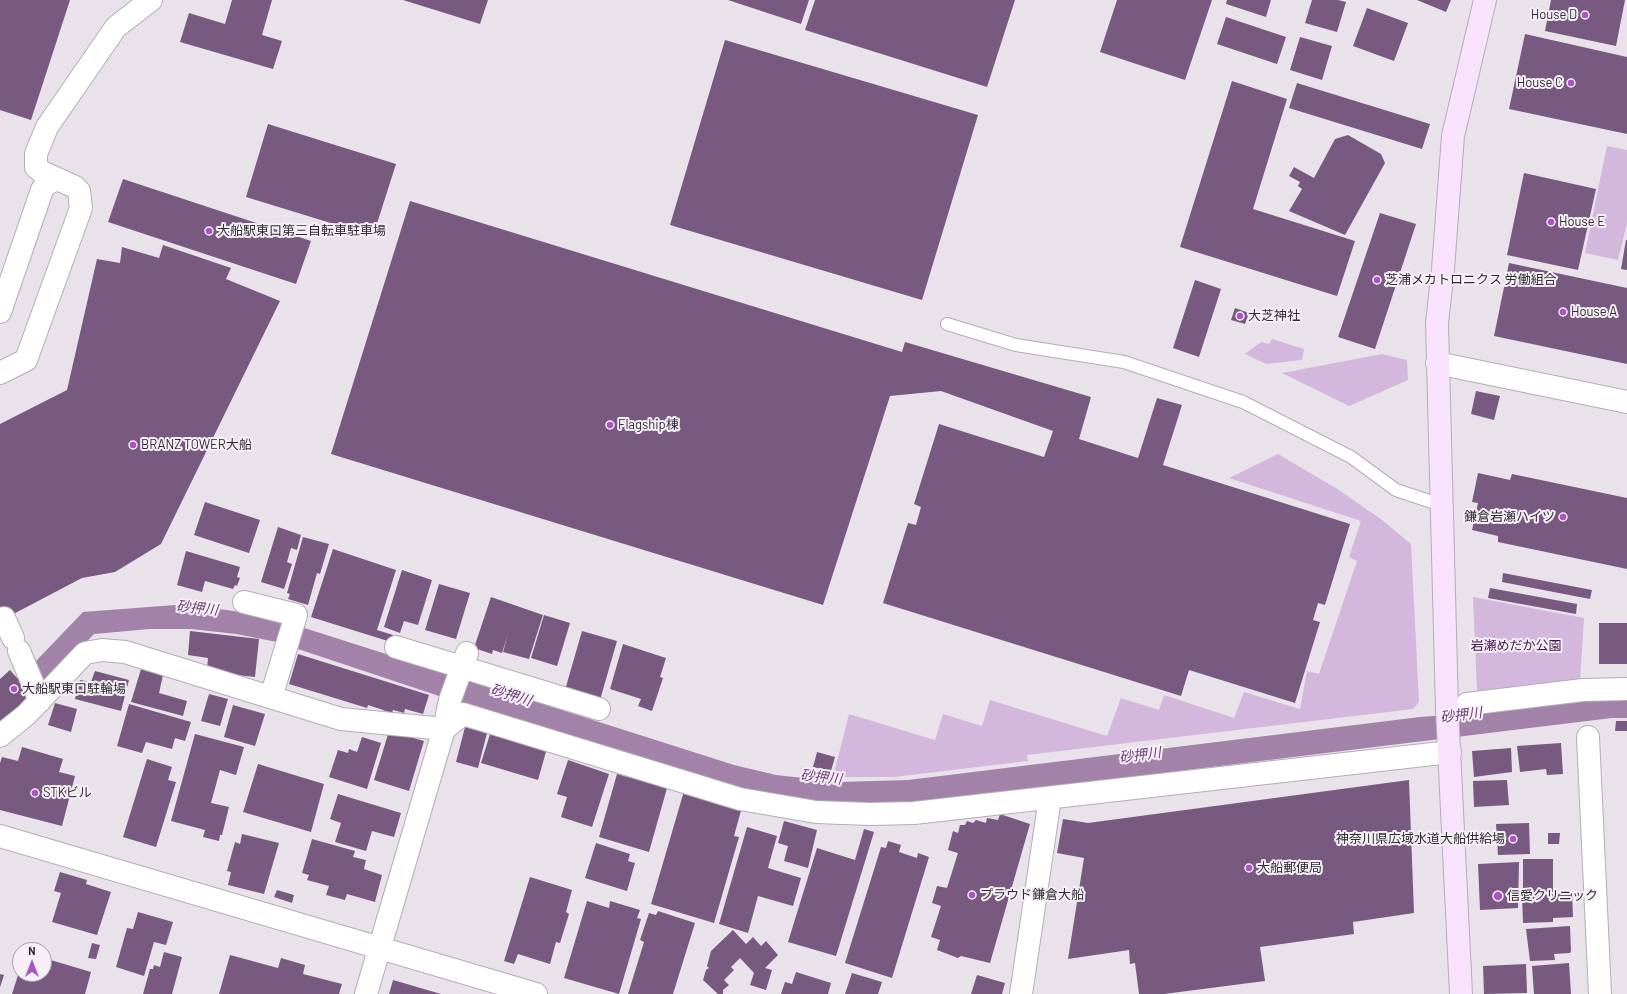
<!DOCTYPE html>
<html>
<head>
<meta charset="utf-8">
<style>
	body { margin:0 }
	#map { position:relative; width:1627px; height:994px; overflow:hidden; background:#e9e2eb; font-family:Barlow,sans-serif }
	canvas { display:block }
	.north { position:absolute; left:12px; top:942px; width:40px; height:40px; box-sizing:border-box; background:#f6eff8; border:1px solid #a6a1a8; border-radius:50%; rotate:0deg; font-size:11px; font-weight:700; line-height:16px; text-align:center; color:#2f2d30 }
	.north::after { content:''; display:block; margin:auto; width:14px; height:18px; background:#ac54c1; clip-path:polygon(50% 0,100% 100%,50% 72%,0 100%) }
</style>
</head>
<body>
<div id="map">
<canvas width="1627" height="994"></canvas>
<div class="north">N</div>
</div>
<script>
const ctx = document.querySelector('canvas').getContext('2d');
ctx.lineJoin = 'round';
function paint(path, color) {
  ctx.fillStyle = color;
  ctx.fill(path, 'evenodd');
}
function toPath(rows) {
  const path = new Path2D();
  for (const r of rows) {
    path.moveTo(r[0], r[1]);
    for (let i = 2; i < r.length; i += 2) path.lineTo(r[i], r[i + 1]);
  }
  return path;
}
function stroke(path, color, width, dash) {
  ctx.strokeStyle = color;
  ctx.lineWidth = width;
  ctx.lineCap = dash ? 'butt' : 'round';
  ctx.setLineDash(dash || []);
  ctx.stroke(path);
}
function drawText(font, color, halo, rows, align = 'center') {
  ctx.font = font + ' Barlow,"Noto Sans JP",sans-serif';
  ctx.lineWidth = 4;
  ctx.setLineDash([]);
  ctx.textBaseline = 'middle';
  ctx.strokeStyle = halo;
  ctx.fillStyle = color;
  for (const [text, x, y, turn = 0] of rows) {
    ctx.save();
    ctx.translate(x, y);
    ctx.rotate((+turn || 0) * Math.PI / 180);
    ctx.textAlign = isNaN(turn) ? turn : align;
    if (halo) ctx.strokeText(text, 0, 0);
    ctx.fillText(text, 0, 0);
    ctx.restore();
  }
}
const green = toPath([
	[1607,146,1627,150,1627,223,1618,260,1585,253],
	[1272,339,1304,349,1302,360,1266,364,1245,354,1261,342,1269,344],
	[1382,354,1407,360,1408,380,1349,406,1282,373],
	[1278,454,1339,490,1382,520,1411,544,1419,702,1413,709,1027,755,1028,761,894,777,833,777,849,714,935,740,943,714,982,726,990,700,1107,736,1121,698,1159,710,1164,695,1234,718,1244,692,1300,709,1307,671,1319,674,1357,561,1349,557,1361,521,1229,478],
	[1473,597,1584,618,1580,681,1477,691]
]);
const water = toPath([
	[175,605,227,610,273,618,734,765,776,775,839,782,908,780,1420,717,1471,713,1589,699,1627,697,1627,718,1612,718,1546,726,910,804,852,806,748,793,466,705,277,642,236,634,191,629,150,629,94,634,46,684,36,661,83,612]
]);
const building = toPath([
	[0,0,70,0,31,120,0,110],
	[232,0,272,0,262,35,282,41,273,69,180,42,189,13,225,24],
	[403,0,488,0,480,24],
	[728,0,809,0,801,24],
	[815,0,1015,0,987,87,805,30],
	[1117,0,1212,0,1185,80,1100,52],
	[1227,0,1271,0,1266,17,1226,4],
	[1312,0,1338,0,1346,2,1337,32,1305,23],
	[1417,0,1451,0,1446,12],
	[1551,0,1625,0,1616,46,1545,31],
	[1367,8,1408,23,1394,61,1353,46],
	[1226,17,1286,37,1277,64,1217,44],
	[1525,34,1627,57,1627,134,1509,109],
	[1300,37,1332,46,1322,80,1290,70],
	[725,40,978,115,922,300,670,225],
	[1232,81,1287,99,1253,209,1355,241,1337,296,1180,247],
	[1297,83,1430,124,1422,149,1289,108],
	[268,124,396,164,373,236,246,197],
	[1348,135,1381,154,1385,163,1345,235,1289,211,1302,189,1298,186,1300,182,1289,176,1294,167,1314,178,1335,139],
	[1524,173,1596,189,1578,270,1507,255],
	[123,179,311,241,296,284,108,222],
	[410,201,902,352,905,342,1091,397,1079,439,1138,458,1157,398,1182,405,1163,465,1350,524,1325,605,1318,603,1313,620,1320,622,1295,703,1189,670,1181,696,883,603,908,523,916,525,921,507,914,504,939,424,1044,457,1053,431,941,391,890,396,823,605,331,454],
	[1380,213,1416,224,1375,349,1338,337],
	[1626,240,1627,240,1627,270,1621,269],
	[163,245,231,268,226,279,280,301,161,544,115,572,82,578,0,621,0,424,67,390,97,259,120,263,122,247,159,258],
	[1509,263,1627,288,1627,364,1494,336],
	[1195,280,1221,289,1199,357,1173,348],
	[1235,308,1249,313,1245,324,1231,320],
	[1476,391,1500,396,1494,420,1471,414],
	[1478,473,1510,480,1512,474,1627,498,1627,569,1498,542,1498,536,1472,530,1478,503,1472,502],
	[205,502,260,520,249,553,194,535],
	[278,527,301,535,297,550,291,548,287,562,292,564,284,589,261,582],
	[303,537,329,544,320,574,317,573,308,605,288,599,290,594,287,593],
	[333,549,396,570,377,630,393,635,391,642,311,617],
	[186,551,240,567,237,577,240,578,237,586,235,585,233,589,205,581,202,592,177,585],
	[402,570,432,580,418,625,404,621,400,633,384,627],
	[1503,573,1592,590,1590,599,1502,582],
	[439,584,470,593,456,639,425,630],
	[1490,588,1577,604,1576,614,1488,598],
	[491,597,543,615,529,659,503,652,508,634,502,653,493,650,492,654,474,648],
	[544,615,570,623,557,666,531,658],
	[1599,623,1627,623,1627,664,1599,664],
	[190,631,259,639,255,677,219,673,207,669,208,658,188,655],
	[582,631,617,641,600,700,565,690],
	[623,644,666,658,660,677,663,678,652,711,638,706,641,699,610,689],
	[298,654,429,695,423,714,405,709,404,713,393,710,392,713,368,705,367,708,289,684],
	[141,669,163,675,159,693,187,701,183,716,131,702],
	[10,670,17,678,23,674,31,699,0,726,0,679],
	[95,671,129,680,121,711,75,699,80,680,91,682],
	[209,694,228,699,220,726,201,721],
	[55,703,77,709,71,732,48,725],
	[129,704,191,722,185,741,175,738,172,749,146,742,142,753,117,746],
	[233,705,265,714,255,746,224,737],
	[1616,721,1627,721,1627,731,1615,731],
	[465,727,487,733,478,768,456,762],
	[389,731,424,741,409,791,374,780],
	[491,731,547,748,538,780,481,763],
	[195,734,244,747,236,775,220,770,211,803,229,807,222,835,220,835,219,841,203,837,205,830,171,821],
	[362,737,381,743,367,789,329,777,338,750,348,753,349,749,357,752],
	[1561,743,1563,774,1547,775,1546,769,1520,772,1517,746],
	[22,747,63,759,59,772,75,776,62,826,0,810,0,763,2,757,18,761],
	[1511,748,1512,772,1474,777,1472,751],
	[817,752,835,757,831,771,813,767],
	[147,759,172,767,168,780,176,782,156,847,123,837],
	[568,760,609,774,592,827,561,817,567,797,557,794],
	[258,764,324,784,311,832,243,812],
	[617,774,667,788,649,852,599,837],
	[1409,780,1414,913,1353,922,1354,934,1260,947,1265,981,1164,994,1139,994,1135,963,1130,964,1129,950,1068,959,1084,858,1057,853,1063,819,1088,823],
	[1507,780,1509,805,1474,807,1473,781],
	[684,791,742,807,734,836,739,837,714,923,651,904],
	[338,794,401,813,394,837,372,831,366,851,335,842,341,823,330,819],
	[1000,814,1030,824,990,963,961,956,958,958,937,950,940,940,931,937,941,906,932,903,937,886,947,888,958,853,948,850,953,831,958,833,960,825,965,825,967,821,973,823,976,820,986,823,987,818,998,820],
	[784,821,817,830,808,868,784,861,788,846,778,843],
	[1529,823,1530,854,1498,855,1496,824],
	[747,827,777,836,768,868,801,878,793,906,758,896,748,933,719,924],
	[864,829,874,832,836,956,788,942,817,848,855,860],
	[1548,833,1560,833,1559,844,1548,844],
	[242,834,279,843,264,894,228,885,231,872,227,871,235,842,240,844],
	[312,839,355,851,353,857,366,860,364,869,382,875,375,902,347,894,345,900,326,895,329,886,307,880,309,875,302,873],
	[888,841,901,845,899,852,917,858,918,853,929,857,892,978,845,963,881,847,886,848],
	[596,843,630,854,628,861,635,863,627,891,585,878],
	[1523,859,1553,859,1553,892,1523,892],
	[1519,862,1518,908,1480,910,1478,864],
	[60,872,87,880,86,884,111,892,97,935,52,922,61,893,54,891],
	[530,877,572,890,566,912,569,914,560,943,556,942,550,964,518,954,514,964,504,961],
	[277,890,294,895,292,903,274,897],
	[1572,893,1573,917,1553,918,1553,922,1523,923,1522,896],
	[587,901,609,908,610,901,640,910,637,918,641,919,619,994,564,978],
	[658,911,695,923,673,994,628,994,644,942,640,940,649,913,656,915],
	[138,912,173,922,166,945,154,942,144,976,116,967,127,928,133,929],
	[1570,926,1571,951,1570,953,1554,954,1555,960,1530,961,1526,929],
	[733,930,746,944,753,937,761,946,766,941,778,955,765,968,772,970,766,990,750,985,754,973,740,958,731,967,734,970,724,980,729,985,723,990,723,994,718,994,703,980,706,970,709,968,707,966,711,951],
	[92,943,100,945,96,959,88,958],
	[164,952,182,957,172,994,143,994,150,969,153,969,154,965,160,967],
	[230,955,278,968,281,958,305,965,303,974,342,984,339,994,219,994],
	[44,958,91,972,85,994,12,994,20,969,20,974,44,974],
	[1569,963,1571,994,1534,994,1532,966],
	[1526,964,1527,993,1484,994,1483,966],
	[796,972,831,983,828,994,781,994,785,982,792,984],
	[852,973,882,982,878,994,845,994],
	[0,974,4,975,0,987],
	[977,975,1005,983,1002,994,971,994],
	[393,980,441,994,389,994]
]);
const lane = toPath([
	[947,324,1016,345,1124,362,1243,402,1351,457,1396,490,1441,505]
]);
const street = toPath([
	[0,312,42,190,46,184,58,179],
	[1437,363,1627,402],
	[0,373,26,360,81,208,79,191,75,187,42,172,36,167,36,154,47,127,116,27,151,0],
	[244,602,296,615,271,697],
	[4,618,13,638],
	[396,647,599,709],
	[19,651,40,701],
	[1467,704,1583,690,1627,689],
	[0,736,26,715,85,653,102,650,125,652,341,719,444,729,463,714,740,799,816,812,870,814,914,813,1450,752],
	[1588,737,1600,994],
	[0,836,536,994],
	[366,994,444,729,450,700,467,653],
	[1021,994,1050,798]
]);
const secondary = toPath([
	[1461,994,1447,709,1437,323,1443,269,1453,136,1485,0]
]);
const markers = [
	[1585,15,4,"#ac54c1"],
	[1571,83,4,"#ac54c1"],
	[1551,222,4,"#ac54c1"],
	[209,231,4,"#ac54c1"],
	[1377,280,4,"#ac54c1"],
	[1563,312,4,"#ac54c1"],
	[1240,316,4,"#ac54c1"],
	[610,425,4,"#ac54c1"],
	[133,445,4,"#ac54c1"],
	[1563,517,4,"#ac54c1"],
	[14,689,4,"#ac54c1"],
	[35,793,4,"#ac54c1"],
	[1513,839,4,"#ac54c1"],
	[1249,868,4,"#ac54c1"],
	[972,895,4,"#ac54c1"],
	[1498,896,5,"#ac54c1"]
];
const poiNames = [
	["House D",1577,15,"right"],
	["House C",1563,83,"right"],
	["House E",1559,222],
	["大船駅東口第三自転車駐車場",217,231],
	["芝浦メカトロニクス 労働組合",1385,280],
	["House A",1571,312],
	["大芝神社",1248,316],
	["Flagship棟",618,425],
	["BRANZ TOWER大船",141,445],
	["鎌倉岩瀬ハイツ",1555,517,"right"],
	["大船駅東口駐輪場",22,689],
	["STKビル",43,793],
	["神奈川県広域水道大船供給場",1505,839,"right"],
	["大船郵便局",1257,868],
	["プラウド鎌倉大船",980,895],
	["信愛クリニック",1507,896]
];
const parkNames = [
	["岩瀬めだか公園",1516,646]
];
const waterNames = [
	["砂押川",197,608,6],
	["砂押川",511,695,17],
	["砂押川",1461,715,-7],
	["砂押川",1140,755,-7],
	["砂押川",821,777,6]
];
paint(green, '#d4b7dc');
paint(water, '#a382aa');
paint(building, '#785a80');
stroke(lane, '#b4adb6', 14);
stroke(street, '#b4adb6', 24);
stroke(secondary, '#b4adb6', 24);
stroke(lane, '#fff', 12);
stroke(street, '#fff', 22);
stroke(secondary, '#f8e2fe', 22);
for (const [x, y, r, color] of markers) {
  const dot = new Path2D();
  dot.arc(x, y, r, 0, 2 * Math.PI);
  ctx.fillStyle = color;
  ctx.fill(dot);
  stroke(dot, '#f6eff8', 1.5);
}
drawText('13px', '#2f2d30', '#f6eff8', poiNames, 'left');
drawText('13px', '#3f1649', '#f6eff8', parkNames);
drawText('italic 14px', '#6b4076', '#f6eff8', waterNames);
</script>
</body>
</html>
